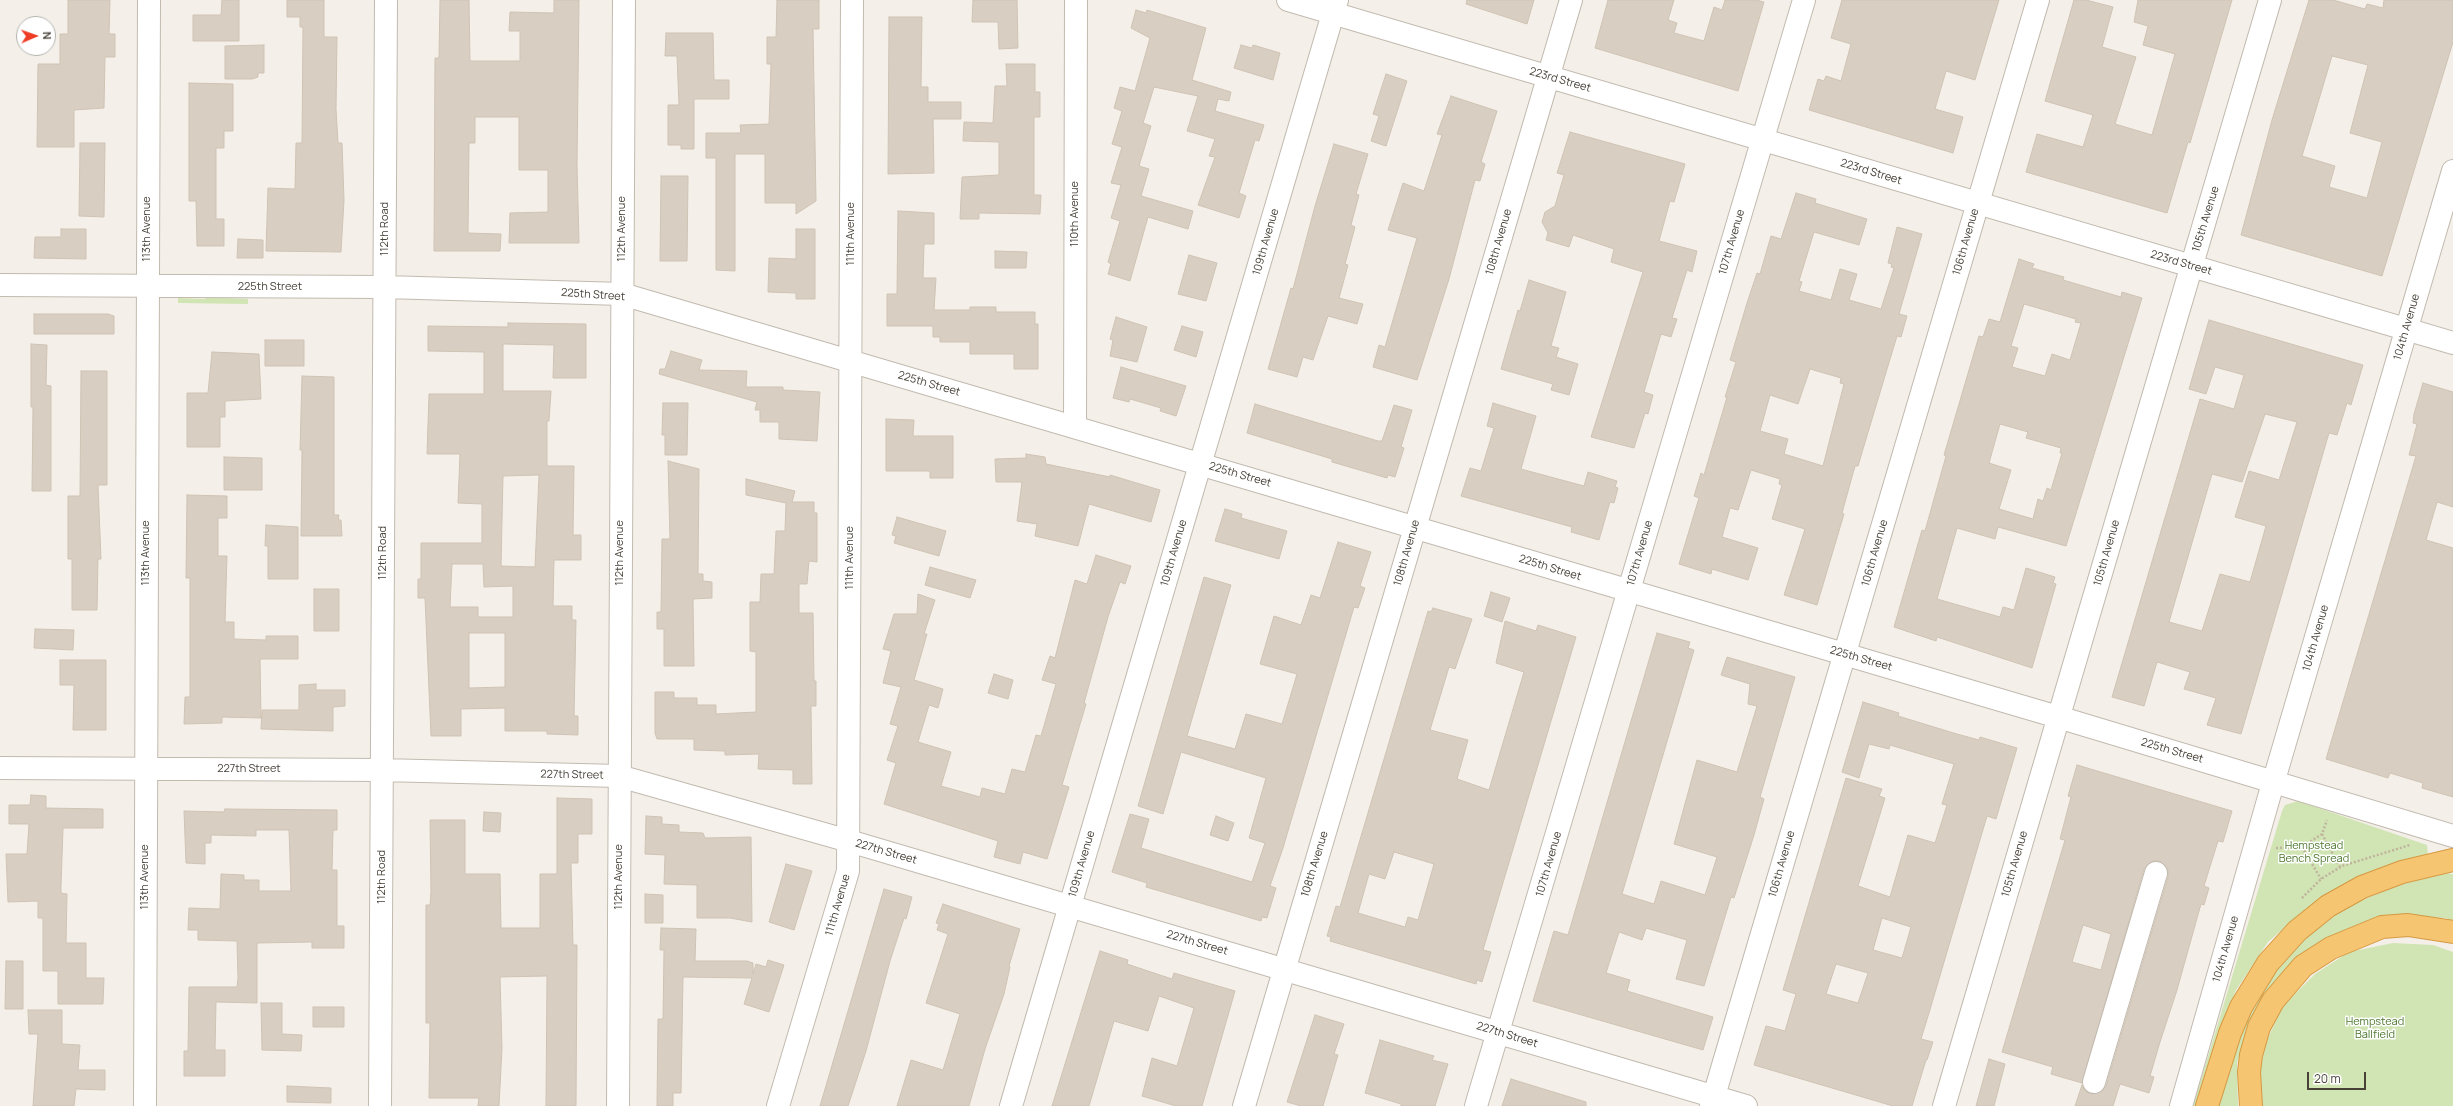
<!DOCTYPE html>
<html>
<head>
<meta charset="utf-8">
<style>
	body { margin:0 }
	#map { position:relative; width:2453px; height:1106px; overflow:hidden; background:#f4f0e9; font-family:Manrope,sans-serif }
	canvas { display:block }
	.north { position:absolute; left:16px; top:16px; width:40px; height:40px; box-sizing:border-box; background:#fff; border:1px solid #b5b3af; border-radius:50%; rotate:88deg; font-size:11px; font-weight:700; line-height:16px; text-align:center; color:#474138 }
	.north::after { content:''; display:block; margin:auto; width:14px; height:18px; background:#ee3d26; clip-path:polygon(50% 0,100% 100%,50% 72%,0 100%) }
	.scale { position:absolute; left:2307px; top:1072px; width:59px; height:18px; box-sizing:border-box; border:2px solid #474138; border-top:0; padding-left:5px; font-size:12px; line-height:14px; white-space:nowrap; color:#474138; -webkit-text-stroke:3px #fff; paint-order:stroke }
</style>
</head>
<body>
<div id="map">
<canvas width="2453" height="1106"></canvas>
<div class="north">N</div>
<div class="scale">20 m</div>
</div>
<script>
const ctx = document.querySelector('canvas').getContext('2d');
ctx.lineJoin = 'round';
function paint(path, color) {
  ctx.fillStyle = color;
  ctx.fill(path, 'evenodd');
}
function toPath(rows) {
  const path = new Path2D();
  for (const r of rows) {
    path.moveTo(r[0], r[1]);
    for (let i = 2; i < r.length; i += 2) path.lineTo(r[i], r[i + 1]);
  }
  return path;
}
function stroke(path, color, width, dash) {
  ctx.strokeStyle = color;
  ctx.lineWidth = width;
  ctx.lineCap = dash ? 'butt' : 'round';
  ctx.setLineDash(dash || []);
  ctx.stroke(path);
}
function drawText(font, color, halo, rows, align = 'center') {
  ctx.font = font + ' Manrope,sans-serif';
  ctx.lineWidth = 3;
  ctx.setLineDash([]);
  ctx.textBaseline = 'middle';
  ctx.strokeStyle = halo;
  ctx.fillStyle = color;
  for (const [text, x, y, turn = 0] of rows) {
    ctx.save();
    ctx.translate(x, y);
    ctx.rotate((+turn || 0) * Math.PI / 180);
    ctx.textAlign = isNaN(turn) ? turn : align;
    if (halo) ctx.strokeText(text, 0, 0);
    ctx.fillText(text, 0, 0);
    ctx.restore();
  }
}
const green = toPath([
	[207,297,248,299,248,304,178,303,178,298,205,299],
	[2298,801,2427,845,2428,855,2337,888,2301,913,2268,942,2236,990,2216,1041,2197,1106,2193,1106,2282,811,2285,805],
	[2444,873,2453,874,2453,922,2446,918,2405,917,2358,926,2313,947,2275,981,2249,1022,2237,1063,2238,1106,2219,1106,2244,1026,2270,976,2305,939,2347,906,2400,885],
	[2393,943,2433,945,2453,952,2453,1106,2260,1106,2257,1095,2264,1047,2282,1007,2315,974,2349,952]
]);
const building = toPath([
	[68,0,110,0,109,34,115,34,115,57,105,57,104,108,74,110,74,147,37,147,38,64,60,64,60,34,68,34,68,0],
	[222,0,239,0,239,41,193,41,193,15,221,15,222,0],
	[287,0,324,0,324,37,337,37,336,109,338,143,342,143,344,200,341,252,266,251,268,188,295,189,296,143,302,143,303,27,300,27,300,17,287,17,287,0],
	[440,0,469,0,470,61,520,61,520,31,509,31,510,12,554,13,554,0,579,0,577,164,579,243,509,243,510,213,548,212,548,170,519,170,519,117,475,117,475,143,469,143,469,145,468,233,501,234,500,251,434,251,435,58,439,58,440,0],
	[777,0,819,0,819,29,813,29,816,201,796,214,796,203,765,203,765,154,735,154,735,271,716,270,716,158,706,158,706,133,741,133,740,125,769,124,771,64,767,64,767,37,776,37,777,0],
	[973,0,1017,0,1018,48,999,49,998,22,972,22,973,0],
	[1467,0,1534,0,1527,24,1466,4,1467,0],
	[1608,0,1674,0,1668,20,1677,23,1674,33,1704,41,1714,7,1722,10,1725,0,1756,0,1764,2,1738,91,1595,48,1608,0],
	[1842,0,1999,0,1975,80,1946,71,1935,109,1963,117,1953,153,1809,110,1818,79,1824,81,1826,76,1841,81,1851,44,1831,38,1842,0],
	[2074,0,2086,0,2113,7,2102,47,2136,57,2115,124,2152,135,2175,54,2143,45,2148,26,2134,22,2138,0,2232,0,2190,143,2188,142,2167,213,2026,172,2037,134,2083,147,2093,115,2045,101,2074,0],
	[2309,0,2333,0,2365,9,2367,4,2383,8,2384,0,2453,0,2453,42,2382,276,2241,235,2272,120,2309,0],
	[2332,56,2368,65,2350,133,2382,142,2367,198,2329,187,2335,166,2302,156,2332,56],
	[1136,10,1146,13,1147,10,1206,28,1192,80,1231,92,1229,101,1218,99,1215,111,1264,125,1259,141,1255,140,1239,193,1246,196,1239,218,1198,205,1215,157,1209,156,1215,139,1187,131,1198,96,1154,87,1143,123,1151,126,1139,166,1149,169,1141,196,1193,211,1188,229,1148,217,1130,281,1108,274,1111,264,1108,262,1120,221,1111,218,1121,185,1111,183,1122,147,1112,144,1122,111,1114,108,1120,87,1135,91,1150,38,1131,28,1136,10],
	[889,17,922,17,921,87,928,87,928,102,961,102,961,119,933,119,934,173,888,174,889,17],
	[666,33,713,33,714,80,729,80,729,99,694,99,694,149,681,149,681,145,668,145,668,105,679,105,677,56,665,56,666,33],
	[264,45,264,73,258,73,258,77,252,79,225,79,225,46,264,45],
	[1241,45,1252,48,1253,45,1280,53,1273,80,1234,68,1241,45],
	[1006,64,1035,64,1035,92,1040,92,1040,117,1034,117,1034,195,1041,195,1040,214,979,213,979,219,960,219,962,177,999,175,999,142,963,141,964,122,993,123,995,86,1007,86,1006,64],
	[1386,74,1407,81,1386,146,1371,141,1379,116,1373,114,1386,74],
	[189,83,233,84,233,131,224,131,224,148,216,148,216,219,224,219,224,246,197,246,196,201,189,201,189,83],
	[1451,96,1497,111,1481,162,1485,164,1480,181,1475,180,1449,279,1417,380,1373,367,1379,345,1385,347,1417,238,1388,230,1403,183,1424,191,1442,135,1437,134,1451,96],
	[1570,132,1685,164,1674,202,1670,201,1659,241,1697,251,1692,272,1687,270,1672,318,1677,319,1671,337,1661,334,1644,392,1653,395,1648,414,1645,413,1634,448,1591,437,1643,272,1611,262,1614,249,1573,235,1569,247,1546,240,1548,233,1542,222,1545,212,1555,206,1564,175,1557,173,1570,132],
	[80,143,105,143,104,217,79,216,80,143],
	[1334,144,1368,154,1356,194,1359,195,1351,225,1355,227,1345,264,1348,265,1339,298,1363,304,1357,324,1328,316,1313,360,1303,357,1297,377,1268,369,1291,288,1293,289,1315,206,1334,144],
	[661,176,688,176,687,261,660,261,661,176],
	[1796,193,1816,199,1815,203,1867,219,1859,245,1814,232,1799,281,1802,282,1799,291,1831,300,1840,269,1857,274,1849,300,1881,309,1894,268,1891,267,1892,264,1888,263,1897,227,1922,234,1899,314,1907,316,1901,337,1897,336,1866,439,1858,466,1855,466,1842,513,1844,514,1817,605,1784,595,1805,529,1772,519,1782,485,1779,484,1780,479,1751,470,1738,510,1730,508,1722,537,1758,548,1748,580,1712,569,1711,574,1679,564,1699,498,1694,496,1701,473,1704,475,1727,397,1725,397,1736,362,1730,360,1747,303,1757,273,1760,274,1771,236,1781,239,1796,193],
	[1810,369,1841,378,1840,383,1844,384,1823,466,1784,454,1788,439,1760,431,1770,395,1798,404,1810,369],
	[898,211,934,213,934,244,924,244,923,278,936,278,934,310,970,310,970,307,996,307,996,312,1035,312,1035,324,1038,324,1038,369,1014,369,1014,354,970,354,970,342,940,342,940,337,933,337,933,326,887,326,887,294,897,294,898,211],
	[61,229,86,229,86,259,34,258,35,237,61,237,61,229],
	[796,229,815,229,815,299,796,299,796,293,768,292,769,258,796,259,796,229],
	[238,239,263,240,263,258,237,258,238,239],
	[995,251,1027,252,1026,268,995,268,995,251],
	[1189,255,1217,263,1206,301,1178,294,1189,255],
	[2019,259,2034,264,2032,268,2064,277,2063,280,2121,297,2122,292,2142,298,2066,546,1998,527,1995,539,1957,528,1937,599,2000,617,2003,607,2014,610,2026,568,2055,577,2053,583,2056,584,2032,668,1937,637,1936,641,1894,627,1922,530,1925,531,1946,456,1944,455,1979,336,1983,337,1989,319,2000,322,2019,259],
	[2024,304,2076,319,2075,322,2081,323,2070,360,2052,354,2045,376,2012,367,2018,348,2011,346,2024,304],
	[2000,424,2028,432,2026,438,2061,448,2060,453,2062,453,2051,490,2047,488,2043,501,2038,499,2033,519,1999,509,2011,470,1989,463,2000,424],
	[1529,280,1566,292,1551,346,1559,348,1556,357,1578,364,1569,395,1551,390,1553,384,1501,369,1518,310,1520,311,1529,280],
	[34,314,108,314,114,316,114,334,34,334,34,314],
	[1116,317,1147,327,1137,362,1110,356,1113,340,1110,339,1116,317],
	[2209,320,2363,365,2351,405,2347,403,2337,435,2329,433,2241,734,2207,725,2216,698,2184,689,2190,672,2157,662,2144,706,2112,697,2200,399,2234,409,2244,375,2215,367,2206,394,2189,389,2209,320],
	[2265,414,2297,422,2279,480,2249,471,2235,517,2266,526,2250,582,2220,574,2202,631,2169,622,2212,474,2242,482,2265,414],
	[508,323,586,324,586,378,553,378,554,345,503,344,503,391,551,391,549,421,547,421,547,466,574,466,573,535,581,535,581,560,554,560,553,606,572,606,572,620,576,620,574,716,578,716,578,735,547,734,547,731,505,731,505,708,461,709,461,736,431,736,425,598,418,598,418,579,421,579,421,543,482,543,482,504,458,503,460,454,427,454,429,394,484,394,484,352,428,351,428,326,508,327,508,323],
	[539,475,535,567,501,566,503,476,539,475],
	[452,564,483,564,484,587,513,586,513,617,478,617,478,607,450,607,452,564],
	[469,633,505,633,505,687,469,688,469,633],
	[1182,326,1203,332,1196,357,1174,350,1182,326],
	[265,340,304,340,304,366,265,366,265,340],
	[31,344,47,345,46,385,51,386,51,491,32,491,33,407,31,407,31,344],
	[671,351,702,360,699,370,747,371,746,387,783,387,783,390,820,392,817,441,779,439,779,422,760,422,760,410,755,410,757,402,659,374,660,369,665,369,671,351],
	[212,352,259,354,261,399,225,401,225,417,220,417,220,447,187,447,187,393,208,393,212,352],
	[1121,367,1186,386,1176,416,1160,411,1161,408,1130,399,1129,402,1113,398,1121,367],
	[81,371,107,371,107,485,98,485,101,559,98,559,97,610,72,610,72,559,68,559,68,496,80,496,81,371],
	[302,376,334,377,334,515,339,515,338,520,341,520,342,536,301,536,302,450,300,450,302,376],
	[2423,383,2453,392,2453,507,2437,502,2426,540,2453,548,2453,797,2422,788,2423,783,2390,773,2388,778,2326,759,2416,456,2409,455,2417,424,2413,423,2414,414,2423,383],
	[663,403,688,403,687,455,665,455,665,435,662,435,663,403],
	[1493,403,1536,416,1521,469,1584,486,1588,472,1617,481,1615,487,1618,488,1614,503,1610,502,1599,540,1571,532,1572,527,1461,496,1470,468,1481,471,1494,428,1487,426,1493,403],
	[1255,404,1378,441,1382,441,1394,405,1412,410,1401,447,1404,448,1395,477,1388,475,1387,478,1332,462,1332,459,1247,433,1255,404],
	[886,419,914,420,913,436,953,436,953,478,930,478,930,471,886,471,886,419],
	[1026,454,1045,457,1046,464,1110,477,1110,475,1160,490,1151,522,1089,504,1078,546,1035,536,1037,524,1017,521,1022,482,996,482,995,459,1026,458,1026,454],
	[224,457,262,458,262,490,224,490,224,457],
	[668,461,699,469,698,574,703,574,703,581,712,582,712,598,693,599,694,666,664,666,664,629,657,629,657,612,661,612,662,539,670,539,668,461],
	[746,479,795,491,792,502,814,502,814,513,817,513,817,562,809,561,807,584,799,584,799,613,813,613,814,681,816,681,816,706,811,706,812,784,793,784,793,770,758,769,759,754,725,755,725,751,694,750,694,739,657,739,655,733,655,692,674,692,674,698,697,698,697,705,716,705,716,714,756,712,756,652,750,651,750,602,760,602,761,574,774,574,776,531,785,531,786,503,746,495,746,479],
	[187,495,227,496,227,518,218,518,218,556,227,556,225,622,234,622,234,639,266,640,266,636,298,636,298,659,260,659,261,718,222,717,222,723,184,724,185,697,190,697,190,578,186,578,187,495],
	[1225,509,1242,514,1241,518,1287,531,1279,559,1215,541,1225,509],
	[897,517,946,531,939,556,894,543,896,536,892,535,897,517],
	[266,525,298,527,298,579,268,579,268,546,265,546,266,525],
	[1338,542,1371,552,1360,586,1365,588,1358,608,1354,607,1283,848,1270,886,1276,888,1267,918,1262,917,1261,921,1214,907,1146,887,1147,883,1112,872,1130,814,1149,819,1141,848,1252,882,1265,843,1249,838,1266,778,1181,752,1163,814,1138,806,1204,577,1231,585,1187,736,1235,749,1246,714,1282,724,1297,674,1260,664,1274,616,1301,625,1311,595,1320,598,1338,542],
	[1096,555,1131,566,1125,584,1120,582,1108,617,1084,703,1086,704,1062,785,1069,787,1047,859,1023,852,1020,864,994,857,998,841,884,804,896,763,887,760,898,726,890,724,901,687,883,683,891,651,883,649,894,614,917,614,918,594,935,600,924,634,927,634,914,680,943,689,938,708,929,705,918,742,951,752,941,786,980,797,982,788,1005,794,1012,769,1025,772,1036,735,1041,736,1056,684,1042,680,1050,656,1055,658,1075,580,1087,584,1096,555],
	[930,567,976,580,970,598,925,585,930,567],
	[314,589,339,589,339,631,314,631,314,589],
	[1491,592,1510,598,1502,622,1484,616,1491,592],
	[1433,608,1472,619,1455,669,1449,667,1430,730,1468,740,1457,779,1489,790,1524,672,1496,663,1505,621,1536,631,1538,625,1576,637,1483,950,1491,952,1482,982,1477,980,1476,984,1330,941,1331,937,1327,936,1336,906,1340,907,1428,611,1431,612,1433,608],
	[1394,852,1434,864,1418,920,1408,917,1405,927,1358,913,1369,874,1385,879,1394,852],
	[35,629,74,630,73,650,34,648,35,629],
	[1657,633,1690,642,1688,648,1694,650,1622,894,1654,904,1661,881,1705,895,1717,857,1674,844,1697,760,1737,772,1757,706,1748,704,1750,684,1721,675,1727,657,1795,677,1760,797,1764,799,1754,835,1734,898,1731,897,1704,986,1676,979,1687,940,1646,928,1642,940,1619,932,1606,973,1630,980,1627,991,1713,1017,1703,1050,1533,1001,1554,931,1568,935,1657,633],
	[60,660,106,660,106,730,73,730,74,685,60,685,60,660],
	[994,674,1013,680,1008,699,988,693,994,674],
	[316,684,316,690,345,690,345,706,333,707,333,731,261,729,262,710,299,710,299,685,316,684],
	[1863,702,1899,713,1898,716,1957,734,1979,740,1980,737,2017,748,1996,819,1987,816,1929,1013,1921,1039,1933,1042,1927,1060,1926,1060,1912,1106,1893,1106,1754,1065,1766,1026,1785,1031,1796,994,1783,990,1846,778,1882,789,1879,796,1885,798,1858,886,1890,897,1908,835,1935,843,1947,805,1942,804,1954,764,1890,745,1889,749,1869,744,1859,778,1842,772,1863,702],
	[1882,918,1911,927,1902,958,1873,950,1882,918],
	[1836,964,1868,973,1858,1003,1826,994,1836,964],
	[2077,765,2232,811,2223,842,2218,841,2204,886,2209,888,2204,905,2201,904,2177,990,2160,1042,2150,1076,2154,1077,2149,1093,2120,1084,2113,1106,2075,1106,2082,1085,2085,1091,2091,1094,2102,1091,2106,1086,2168,877,2168,870,2160,861,2153,861,2144,869,2082,1083,2051,1074,2053,1067,2002,1052,2065,840,2060,839,2071,797,2068,796,2077,765],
	[2083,925,2111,934,2101,970,2072,962,2083,925],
	[31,795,46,796,46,808,103,809,103,828,63,828,61,886,61,893,67,894,66,943,86,943,86,978,104,978,103,1004,58,1004,58,971,43,971,43,918,38,918,38,901,8,902,6,854,27,854,29,824,9,824,9,805,30,805,31,795],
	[557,798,592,799,592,834,578,834,578,863,571,863,573,945,577,945,576,1106,546,1106,547,976,500,977,502,1048,499,1106,478,1106,479,1098,429,1098,430,1023,426,1023,426,905,430,905,431,892,430,820,465,820,465,874,500,874,501,928,540,928,540,874,557,874,557,798],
	[225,809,337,810,337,830,333,830,332,870,337,870,337,926,344,926,344,948,312,948,312,942,257,943,257,1003,216,1002,215,1050,225,1050,225,1076,184,1076,184,1051,188,1051,189,987,237,987,238,978,237,941,198,940,198,930,188,930,189,908,220,909,221,874,244,875,244,880,259,880,259,891,291,891,289,830,256,830,256,836,211,835,211,843,205,843,205,864,186,863,184,811,224,812,225,809],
	[484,812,501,813,500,832,483,831,484,812],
	[646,816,662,817,662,824,679,825,679,832,703,833,705,838,751,837,752,922,730,918,697,918,697,885,664,884,665,855,645,854,646,816],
	[1216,816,1234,823,1228,841,1210,835,1216,816],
	[786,864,812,871,794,930,769,922,786,864],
	[884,889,912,897,906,919,904,918,890,961,866,1051,848,1106,820,1106,884,889],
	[645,894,663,895,663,923,645,923,645,894],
	[943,904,1020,929,1009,966,1010,967,1004,994,985,1049,969,1106,897,1106,911,1060,943,1070,960,1014,926,1003,948,934,937,930,939,924,936,923,943,904],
	[661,928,696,929,695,961,747,961,753,963,753,974,756,964,766,967,768,960,784,965,769,1012,744,1004,752,978,683,977,681,1093,673,1093,673,1106,657,1106,658,1019,663,1019,664,950,660,950,661,928],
	[1100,951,1128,960,1127,964,1172,979,1174,973,1235,991,1202,1106,1176,1106,1142,1096,1152,1058,1177,1066,1194,1008,1159,996,1148,1031,1114,1021,1089,1106,1052,1106,1100,951],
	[6,961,23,961,23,1009,5,1009,6,961],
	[261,1003,282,1003,282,1034,302,1035,301,1051,262,1050,261,1003],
	[313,1007,344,1007,344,1027,313,1027,313,1007],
	[28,1010,62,1010,62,1044,80,1045,78,1070,105,1070,105,1090,76,1089,74,1106,33,1106,38,1034,29,1034,28,1010],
	[1315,1015,1344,1024,1334,1054,1338,1055,1323,1106,1301,1106,1287,1102,1315,1015],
	[1380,1040,1434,1056,1432,1060,1448,1064,1435,1106,1401,1106,1401,1104,1365,1093,1380,1040],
	[1989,1059,2005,1064,1994,1106,1976,1106,1989,1059],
	[1511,1079,1586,1102,1586,1106,1502,1106,1511,1079],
	[287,1086,331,1088,331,1103,287,1102,287,1086]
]);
const path = toPath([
	[2322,834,2340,867],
	[2302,847,2321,879],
	[2276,848,2302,847,2322,834,2327,820],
	[2302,898,2321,879,2342,866,2410,845]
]);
const minor = toPath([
	[1288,0,2453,343],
	[0,285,385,287,622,294,2058,717,2453,836],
	[1075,427,1076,0],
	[0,768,382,770,619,776,849,841,1746,1106],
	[2094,1082,2156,873],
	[145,1106,149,0],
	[380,1106,386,0],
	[618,1106,624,0],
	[778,1106,848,871,852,0],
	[1011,1106,1337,0],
	[1244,1106,1571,0],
	[1476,1106,1804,0],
	[1711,1106,2038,0],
	[1944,1106,2270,0],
	[2181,1106,2269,797,2453,171]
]);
const highway = toPath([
	[2207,1106,2230,1033,2241,1007,2268,963,2297,931,2328,906,2362,887,2402,872,2453,860],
	[2251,1106,2249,1072,2251,1055,2259,1027,2273,1001,2303,966,2331,948,2382,927,2408,925,2453,932]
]);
const streetNames = [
	["223rd Street",1560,80,16],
	["223rd Street",1871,172,17],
	["110th Avenue",1075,214,-90],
	["105th Avenue",2206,219,-73],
	["113th Avenue",147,229,-90],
	["112th Road",385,229,-90],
	["112th Avenue",622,229,-90],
	["111th Avenue",851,234,-90],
	["109th Avenue",1266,242,-74],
	["108th Avenue",1499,242,-74],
	["107th Avenue",1732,242,-74],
	["106th Avenue",1966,242,-74],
	["223rd Street",2181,263,16],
	["225th Street",270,287],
	["225th Street",593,295,4],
	["104th Avenue",2407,327,-74],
	["225th Street",929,384,16],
	["225th Street",1240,475,16],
	["113th Avenue",146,553,-90],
	["112th Road",383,553,-90],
	["112th Avenue",620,553,-90],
	["109th Avenue",1174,553,-74],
	["108th Avenue",1407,553,-74],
	["107th Avenue",1640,553,-74],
	["106th Avenue",1875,553,-74],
	["105th Avenue",2107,553,-74],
	["111th Avenue",850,558,-90],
	["225th Street",1550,568,17],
	["104th Avenue",2316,638,-74],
	["225th Street",1861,659,16],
	["225th Street",2172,751,16],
	["227th Street",249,769],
	["227th Street",572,775,1],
	["227th Street",886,852,16],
	["109th Avenue",1082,864,-74],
	["108th Avenue",1315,864,-73],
	["107th Avenue",1549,864,-74],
	["106th Avenue",1782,864,-74],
	["105th Avenue",2015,864,-74],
	["113th Avenue",145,877,-90],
	["112th Road",382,877,-90],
	["112th Avenue",619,877,-90],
	["111th Avenue",838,905,-74],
	["227th Street",1197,943,16],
	["104th Avenue",2226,949,-74],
	["227th Street",1507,1035,17]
];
const parkNames = [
	["Hempstead",2314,846],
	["Bench Spread",2314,859],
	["Hempstead",2375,1022],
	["Ballfield",2375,1035]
];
paint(green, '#d1e5b4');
paint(building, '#d8cec2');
stroke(building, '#cfc3b3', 1);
stroke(minor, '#c2baaf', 24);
stroke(highway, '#d59942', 24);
stroke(path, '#c0b39e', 2.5, [2, 2]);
stroke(minor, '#fff', 22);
stroke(highway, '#f6c572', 22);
drawText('11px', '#474138', '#fff', streetNames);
drawText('11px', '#4c762e', '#fff', parkNames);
</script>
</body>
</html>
